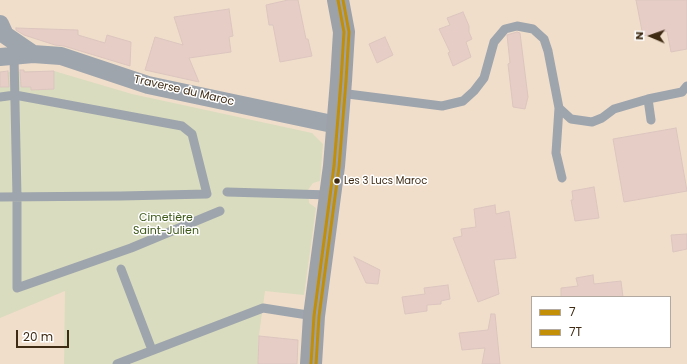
<!DOCTYPE html>
<html>
<head>
<meta charset="utf-8">
<style>
	body { margin:0 }
	#map { position:relative; width:687px; height:364px; overflow:hidden; background:#f0decb; font-family:Poppins,sans-serif }
	canvas { display:block }
	.legend { position:absolute; left:531px; top:296px; width:140px; height:52px; box-sizing:border-box; background:#fff; border:1px solid #b2aaa1; margin:0; padding:5px 7px; list-style:none; font-size:12px; color:#3f2b13 }
	.legend li { display:flex; align-items:center; gap:8px; height:20px }
	.legend b { width:20px; border:1px solid #b2aaa1 }
	.north { position:absolute; left:631px; top:16px; width:40px; height:40px; -webkit-text-stroke:3px #fff; paint-order:stroke; rotate:272deg; font-size:11px; font-weight:700; line-height:16px; text-align:center; color:#3f2b13 }
	.north::after { content:''; display:block; margin:auto; width:14px; height:18px; background:#3f2b13; clip-path:polygon(50% 0,100% 100%,50% 72%,0 100%) }
	.scale { position:absolute; left:16px; top:330px; width:53px; height:18px; box-sizing:border-box; border:2px solid #3f2b13; border-top:0; padding-left:5px; font-size:12px; line-height:14px; white-space:nowrap; color:#3f2b13; -webkit-text-stroke:3px #fff; paint-order:stroke }
</style>
</head>
<body>
<div id="map">
<canvas width="687" height="364"></canvas>
<ul class="legend">
<li><b style="height:5px;background:#c28f06"></b>7</li>
<li><b style="height:5px;background:#c28f06"></b>7T</li>
</ul>
<div class="north">N</div>
<div class="scale">20 m</div>
</div>
<script>
const ctx = document.querySelector('canvas').getContext('2d');
ctx.lineJoin = 'round';
function paint(path, color) {
  ctx.fillStyle = color;
  ctx.fill(path, 'evenodd');
}
function toPath(rows) {
  const path = new Path2D();
  for (const r of rows) {
    path.moveTo(r[0], r[1]);
    for (let i = 2; i < r.length; i += 2) path.lineTo(r[i], r[i + 1]);
  }
  return path;
}
function stroke(path, color, width, dash) {
  ctx.strokeStyle = color;
  ctx.lineWidth = width;
  ctx.lineCap = dash ? 'butt' : 'round';
  ctx.setLineDash(dash || []);
  ctx.stroke(path);
}
function drawText(font, color, halo, rows, align = 'center') {
  ctx.font = font + ' Poppins,sans-serif';
  ctx.lineWidth = 3;
  ctx.setLineDash([]);
  ctx.textBaseline = 'middle';
  ctx.strokeStyle = halo;
  ctx.fillStyle = color;
  for (const [text, x, y, turn = 0] of rows) {
    ctx.save();
    ctx.translate(x, y);
    ctx.rotate((+turn || 0) * Math.PI / 180);
    ctx.textAlign = isNaN(turn) ? turn : align;
    if (halo) ctx.strokeText(text, 0, 0);
    ctx.fillText(text, 0, 0);
    ctx.restore();
  }
}
const green = toPath([
	[51,71,54,71,132,94,312,133,323,144,320,181,313,183,308,190,309,203,316,208,304,295,265,291,259,335,258,364,64,364,65,291,0,318,0,72]
]);
const building = toPath([
	[288,0,298,0,306,39,308,39,312,56,280,62,273,25,269,25,266,5,288,0],
	[636,0,687,0,687,49,671,52,667,31,643,36,636,0],
	[229,9,233,36,229,37,231,52,189,58,199,82,145,70,155,37,183,45,174,17,229,9],
	[463,12,469,26,469,32,472,39,466,42,471,57,453,66,448,53,450,52,439,29,450,25,447,18,463,12],
	[16,28,78,30,78,35,105,43,107,35,131,42,130,66,64,46,55,45,24,35,16,30,16,28],
	[517,32,520,33,528,97,525,109,513,107,508,64,510,63,507,35,517,32],
	[385,37,393,55,377,63,369,44,385,37],
	[20,70,24,70,24,72,54,71,54,89,31,90,31,87,21,87,20,70],
	[8,71,9,87,0,87,0,72,8,71],
	[676,128,687,191,624,202,613,139,676,128],
	[594,187,599,218,575,221,571,200,573,200,572,191,594,187],
	[495,205,496,214,509,211,516,258,494,260,499,294,478,302,453,238,462,236,461,229,476,227,474,209,495,205],
	[687,234,687,249,673,252,671,235,687,234],
	[354,257,380,270,378,284,366,283,354,257],
	[593,275,594,284,621,281,623,297,561,297,561,288,578,286,576,278,593,275],
	[448,285,450,299,441,301,441,304,427,305,427,311,405,314,402,297,425,294,424,288,448,285],
	[491,314,495,314,500,364,482,364,485,348,462,350,459,333,488,330,491,314],
	[259,336,298,340,297,364,258,364,259,336]
]);
const service = toPath([
	[14,56,17,197,17,288,131,248,220,211],
	[340,93,442,106,463,101,474,91,484,78,494,42,505,29,517,26,533,29,544,39,548,51,559,108,571,119,592,122,602,118,614,109,648,99,682,92,687,86],
	[0,97,15,95,182,126,192,134,207,194,121,196,0,197],
	[648,99,651,120],
	[559,108,556,153,562,178],
	[227,192,330,195],
	[121,269,152,350],
	[117,364,263,308,314,316]
]);
const minor = toPath([
	[0,24,5,35,33,54],
	[0,57,33,54,61,56,148,85,337,125]
]);
const secondary = toPath([
	[311,364,314,316,334,166,341,81,344,32,338,0]
]);
const bus1 = toPath([
	[311,364,314,316,334,166,341,81,344,32,338,0]
]);
const bus2 = toPath([
	[316,364,319,316,339,167,346,81,349,32,343,0]
]);
const markers = [
	[337,181,3.5,"#3f2b13"]
];
const busNames = [
	["Les 3 Lucs Maroc",344,181]
];
const streetNames = [
	["Traverse du Maroc",184,91,13]
];
const parkNames = [
	["Cimetière",166,218],
	["Saint-Julien",166,231]
];
paint(green, '#d9dcbe');
paint(building, '#e6cec7');
stroke(building, '#dcc5be', 1);
stroke(service, '#9ea5ad', 9);
stroke(minor, '#9ea5ad', 18);
stroke(secondary, '#9da2a9', 22);
stroke(bus1, '#c28f06', 3);
stroke(bus2, '#c28f06', 3);
for (const [x, y, r, color] of markers) {
  const dot = new Path2D();
  dot.arc(x, y, r, 0, 2 * Math.PI);
  ctx.fillStyle = color;
  ctx.fill(dot);
  stroke(dot, '#fff', 1.5);
}
drawText('10px', '#3f2b13', '#fff', busNames, 'left');
drawText('11px', '#3f2b13', '#fff', streetNames);
drawText('11px', '#3d5817', '#fff', parkNames);
</script>
</body>
</html>
